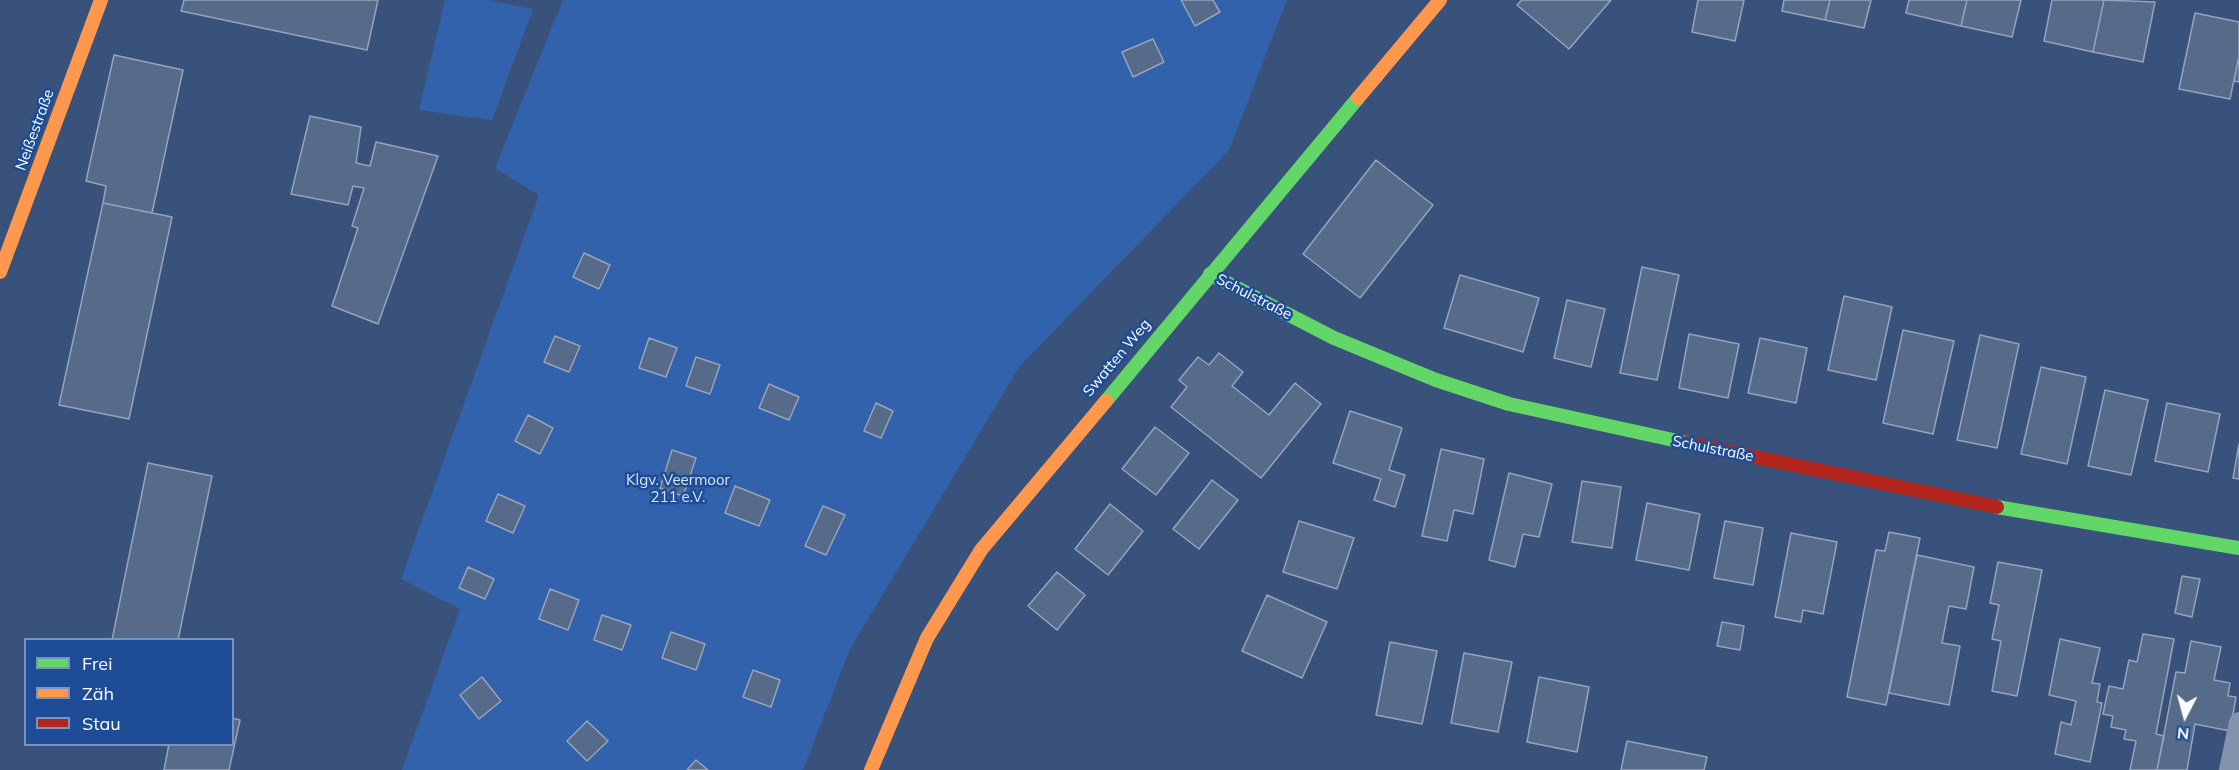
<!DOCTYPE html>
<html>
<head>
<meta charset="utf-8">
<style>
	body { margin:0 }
	#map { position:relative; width:2239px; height:770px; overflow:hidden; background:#39527b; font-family:Mulish,sans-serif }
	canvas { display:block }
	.legend { position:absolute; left:24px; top:638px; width:210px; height:108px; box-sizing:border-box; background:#1e4c96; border:2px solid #7894c0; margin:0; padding:8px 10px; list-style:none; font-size:18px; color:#fff }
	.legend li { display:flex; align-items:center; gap:12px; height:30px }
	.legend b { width:30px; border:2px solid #7894c0 }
	.north { position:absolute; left:2155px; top:686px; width:60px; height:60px; -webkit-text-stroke:4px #1e4c96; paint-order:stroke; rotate:186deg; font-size:16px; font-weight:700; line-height:24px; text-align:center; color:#fff }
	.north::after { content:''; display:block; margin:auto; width:21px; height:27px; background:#fff; clip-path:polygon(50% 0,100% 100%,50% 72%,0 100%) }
</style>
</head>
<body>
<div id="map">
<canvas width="2239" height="770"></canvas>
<ul class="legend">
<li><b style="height:8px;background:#63d668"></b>Frei</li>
<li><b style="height:8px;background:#ff974d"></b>Zäh</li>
<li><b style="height:8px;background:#b3261e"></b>Stau</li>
</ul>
<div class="north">N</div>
</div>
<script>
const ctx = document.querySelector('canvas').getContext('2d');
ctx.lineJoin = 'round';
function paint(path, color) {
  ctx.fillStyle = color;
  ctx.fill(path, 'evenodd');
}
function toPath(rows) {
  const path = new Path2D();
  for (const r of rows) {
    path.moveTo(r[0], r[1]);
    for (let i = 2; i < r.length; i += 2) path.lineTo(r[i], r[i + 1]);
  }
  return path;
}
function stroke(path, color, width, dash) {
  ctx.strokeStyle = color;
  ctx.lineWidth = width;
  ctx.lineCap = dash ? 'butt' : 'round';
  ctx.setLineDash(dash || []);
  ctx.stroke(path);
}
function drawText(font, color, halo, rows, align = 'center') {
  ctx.font = font + ' Mulish,sans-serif';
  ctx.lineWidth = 5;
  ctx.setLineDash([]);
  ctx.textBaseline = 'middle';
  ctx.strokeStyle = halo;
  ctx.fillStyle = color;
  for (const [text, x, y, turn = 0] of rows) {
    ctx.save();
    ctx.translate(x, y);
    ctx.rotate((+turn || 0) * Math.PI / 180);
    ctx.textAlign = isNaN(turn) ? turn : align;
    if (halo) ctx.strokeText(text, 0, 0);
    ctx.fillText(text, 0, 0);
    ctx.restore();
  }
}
const green = toPath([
	[445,0,488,0,533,9,492,120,419,110],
	[563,0,1287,0,1229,150,1019,367,850,649,803,770,402,770,460,609,401,579,539,195,495,168]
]);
const building = toPath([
	[184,0,378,0,367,50,181,11,184,0],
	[1181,0,1213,0,1220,12,1195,26,1181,0],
	[1522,0,1611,0,1569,49,1517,5,1522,0],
	[1698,0,1744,0,1735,41,1692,32,1698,0],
	[1784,0,1830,0,1825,20,1782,11,1784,0],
	[1830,0,1871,0,1864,28,1825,20,1830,0],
	[1909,0,1967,0,1961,26,1906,13,1909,0],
	[1967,0,2021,0,2012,37,1961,26,1967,0],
	[2052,0,2104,0,2093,52,2044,41,2052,0],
	[2104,0,2155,2,2143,62,2093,52,2104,0],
	[2195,13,2239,22,2239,56,2230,99,2179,89,2195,13],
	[1153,39,1164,62,1133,77,1122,52,1153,39],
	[114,55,183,70,152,213,103,203,106,186,86,181,114,55],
	[2239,56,2239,82,2234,81,2239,56],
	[310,116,361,127,356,163,370,166,376,142,438,156,378,324,332,306,358,228,352,226,364,188,353,186,348,205,291,194,310,116],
	[1376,160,1433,205,1360,298,1303,254,1376,160],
	[103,203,172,217,129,419,59,405,103,203],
	[584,253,610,265,599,289,573,277,584,253],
	[1642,267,1679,275,1657,380,1620,373,1642,267],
	[1460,275,1539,298,1523,352,1444,328,1460,275],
	[1844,296,1892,307,1876,380,1828,370,1844,296],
	[1567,300,1605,309,1591,367,1554,358,1567,300],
	[1903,330,1954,341,1933,434,1883,423,1903,330],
	[1689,334,1739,344,1728,398,1679,388,1689,334],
	[1980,335,2019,344,1997,448,1957,440,1980,335],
	[555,336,580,346,569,372,544,362,555,336],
	[649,338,677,348,666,377,639,368,649,338],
	[1760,338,1807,348,1796,403,1748,393,1760,338],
	[1219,353,1243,372,1232,386,1269,415,1295,383,1321,404,1261,478,1171,407,1187,387,1179,380,1198,357,1209,365,1219,353],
	[696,357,720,365,710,394,686,386,696,357],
	[2041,367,2086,377,2067,464,2021,454,2041,367],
	[769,384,799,397,789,420,759,408,769,384],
	[2105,390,2148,400,2131,475,2088,466,2105,390],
	[876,403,893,411,881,438,864,431,876,403],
	[2167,403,2220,414,2208,472,2155,461,2167,403],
	[1350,411,1402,428,1389,470,1405,475,1395,507,1374,500,1381,479,1333,463,1350,411],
	[528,415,553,428,540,454,515,441,528,415],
	[1155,427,1189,453,1156,495,1122,469,1155,427],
	[2239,444,2239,479,2233,478,2239,444],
	[1441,449,1484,459,1473,514,1454,510,1447,541,1422,536,1441,449],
	[672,450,696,458,683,496,660,488,672,450],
	[148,463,212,476,178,640,112,640,148,463],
	[1509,473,1552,484,1539,537,1523,534,1515,567,1489,560,1509,473],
	[1212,480,1238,500,1199,549,1173,529,1212,480],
	[1582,481,1621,487,1612,548,1572,542,1582,481],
	[735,486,770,500,759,526,725,513,735,486],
	[498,494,525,506,513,533,486,521,498,494],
	[1647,503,1700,514,1689,570,1636,560,1647,503],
	[1110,504,1143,531,1108,575,1075,549,1110,504],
	[823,506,845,515,826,555,805,546,823,506],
	[1299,521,1354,538,1337,589,1283,572,1299,521],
	[1725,521,1763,528,1753,585,1714,578,1725,521],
	[1889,532,1920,538,1886,705,1847,697,1876,550,1885,551,1889,532],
	[1791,533,1837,542,1823,614,1803,610,1801,622,1775,617,1791,533],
	[1917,555,1974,567,1966,609,1949,606,1942,643,1960,646,1949,705,1889,693,1917,555],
	[1998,562,2042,570,2017,696,1992,691,2001,641,1992,639,1999,605,1990,603,1998,562],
	[468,567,494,579,485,599,459,588,468,567],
	[1057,572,1085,595,1057,630,1028,606,1057,572],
	[2182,576,2200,579,2192,617,2175,613,2182,576],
	[550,589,579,600,568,630,539,619,550,589],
	[1267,595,1327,622,1302,678,1242,651,1267,595],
	[602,615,631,625,622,650,594,640,602,615],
	[1722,622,1744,626,1740,650,1717,646,1722,622],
	[671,632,705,644,696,670,662,658,671,632],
	[2143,634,2174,639,2156,734,2164,736,2157,770,2130,770,2136,741,2124,739,2126,730,2111,727,2113,716,2103,714,2109,686,2123,689,2129,660,2137,662,2143,634],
	[2060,639,2100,648,2092,683,2100,684,2097,702,2102,703,2090,762,2055,754,2061,722,2071,725,2076,701,2049,695,2060,639],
	[2191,641,2221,647,2214,680,2230,683,2228,696,2236,697,2230,731,2195,724,2187,770,2157,770,2176,672,2185,673,2191,641],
	[1390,642,1437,651,1422,724,1376,715,1390,642],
	[1464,653,1512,662,1498,732,1451,723,1464,653],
	[753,670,780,680,771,707,743,697,753,670],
	[482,677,501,701,479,719,460,695,482,677],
	[1539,677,1589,687,1577,752,1527,742,1539,677],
	[232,718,240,720,229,770,164,770,169,744,232,744,232,718],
	[587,721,608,741,587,761,567,741,587,721],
	[1627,741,1707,757,1704,770,1621,770,1627,741],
	[696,760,708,770,687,770,696,760]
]);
const lane = toPath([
	[2229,770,2239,722]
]);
const fast = toPath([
	[1210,274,1334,338,1436,380,1509,404,1687,443],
	[1106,401,1358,98],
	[1997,507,2239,548]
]);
const slow = toPath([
	[1358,98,1440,0],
	[0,272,101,0],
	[871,770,927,638,981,550,1106,401]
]);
const jam = toPath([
	[1687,443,1997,507]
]);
const streetNames = [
	["Neißestraße",35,130,-70],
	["Schulstraße",1254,297,27],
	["Swatten Weg",1117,358,-50],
	["Schulstraße",1713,449,11]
];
const parkNames = [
	["Klgv. Veermoor",678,480],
	["211 e.V.",678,497]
];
paint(green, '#3362ac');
paint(building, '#566a8a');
stroke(building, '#96a4bb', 1.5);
stroke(lane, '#8393ad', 20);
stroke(fast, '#63d668', 14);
stroke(slow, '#ff974d', 14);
stroke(jam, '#b3261e', 14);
drawText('15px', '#fff', '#1e4c96', streetNames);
drawText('15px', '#d8e6fb', '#1e4c96', parkNames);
</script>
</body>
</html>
